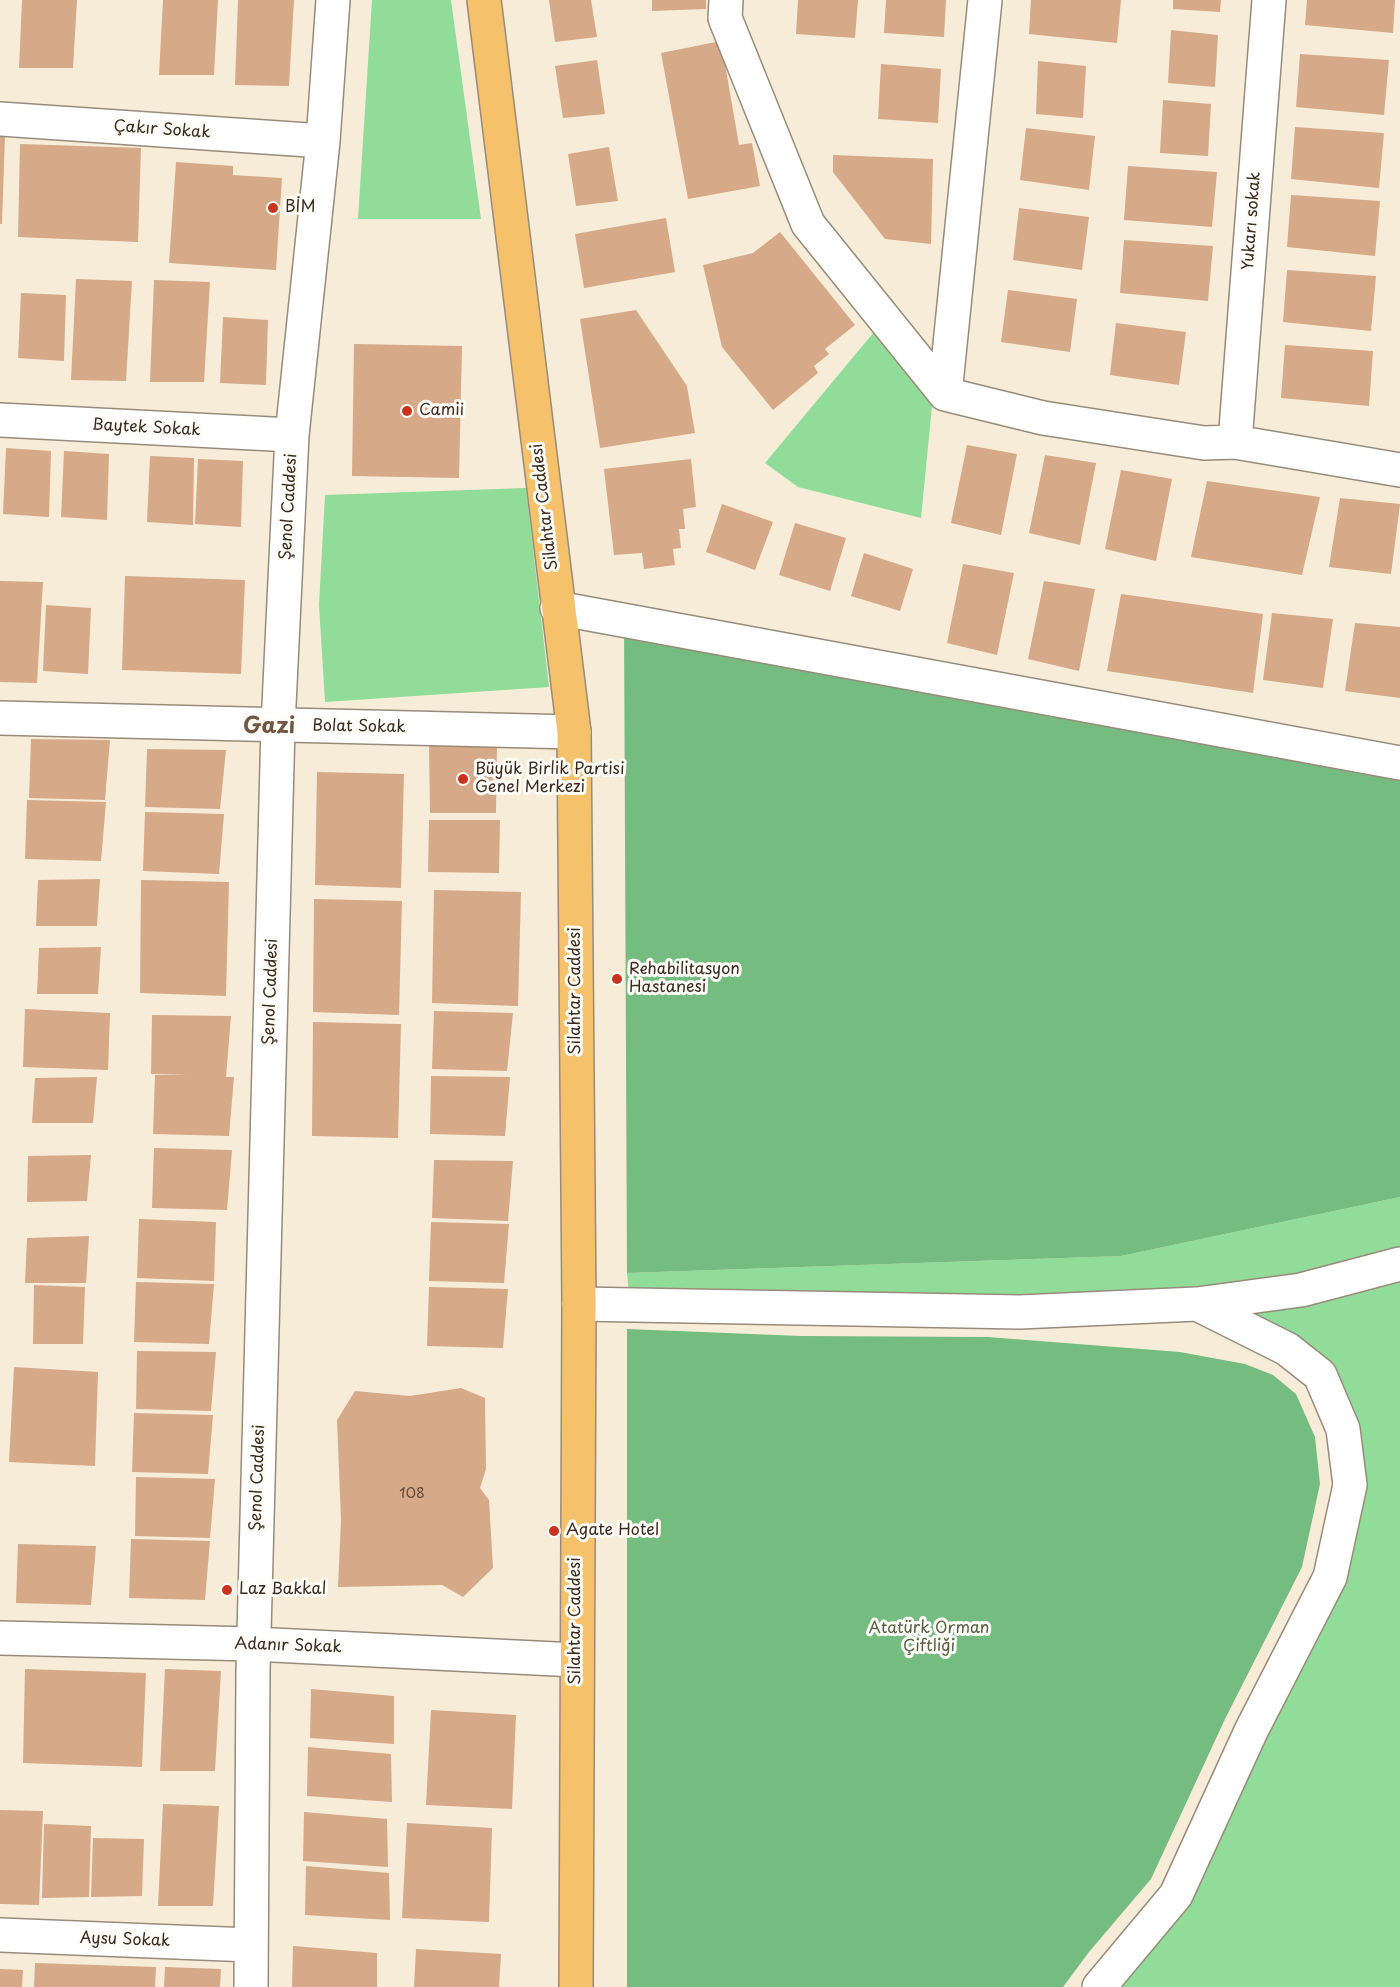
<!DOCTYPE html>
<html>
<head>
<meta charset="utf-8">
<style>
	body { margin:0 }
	canvas { display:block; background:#f7ecd8 }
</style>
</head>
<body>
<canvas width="1400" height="1987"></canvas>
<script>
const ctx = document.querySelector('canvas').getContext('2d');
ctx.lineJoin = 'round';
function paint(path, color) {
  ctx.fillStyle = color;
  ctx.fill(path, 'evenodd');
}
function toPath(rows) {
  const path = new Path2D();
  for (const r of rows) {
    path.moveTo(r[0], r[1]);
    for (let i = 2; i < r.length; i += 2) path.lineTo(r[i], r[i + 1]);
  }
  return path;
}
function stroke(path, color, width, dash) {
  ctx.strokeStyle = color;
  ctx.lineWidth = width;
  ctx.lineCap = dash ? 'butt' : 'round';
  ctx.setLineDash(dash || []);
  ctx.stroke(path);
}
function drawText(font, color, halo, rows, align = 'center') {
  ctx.font = font + ' "Playpen Sans",sans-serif';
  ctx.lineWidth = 6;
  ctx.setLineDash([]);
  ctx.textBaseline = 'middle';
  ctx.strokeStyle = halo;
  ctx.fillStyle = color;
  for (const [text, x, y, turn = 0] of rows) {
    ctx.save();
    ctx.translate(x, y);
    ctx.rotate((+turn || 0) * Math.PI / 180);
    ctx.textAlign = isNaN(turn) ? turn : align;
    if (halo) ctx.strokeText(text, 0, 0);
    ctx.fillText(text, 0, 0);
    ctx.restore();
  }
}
const green = toPath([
	[372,0,451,0,481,219,358,219],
	[874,332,933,396,921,518,798,487,765,463],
	[526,488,549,687,325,702,319,605,325,495],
	[1400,1197,1400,1987,1099,1987,1176,1895,1251,1731,1350,1485,1320,1375,1197,1304,630,1305,627,1273,1121,1256]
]);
const forest = toPath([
	[624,619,1400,763,1400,1197,1121,1256,627,1273],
	[627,1329,801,1336,988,1337,1180,1352,1245,1364,1273,1375,1296,1394,1315,1437,1320,1484,1302,1567,1225,1719,1151,1879,1089,1952,1063,1987,627,1987]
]);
const building = toPath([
	[22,0,77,0,73,68,19,68],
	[163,0,218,0,214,75,159,75],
	[238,0,294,0,289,86,235,85],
	[549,0,591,0,597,37,555,42],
	[652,0,706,0,706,9,652,11],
	[798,0,858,0,855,38,796,34],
	[886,0,946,0,944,37,884,33],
	[1031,0,1121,0,1117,43,1029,34],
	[1173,0,1221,0,1220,12,1173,9],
	[1307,0,1395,0,1393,33,1305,25],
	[1171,30,1218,35,1215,87,1168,83],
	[721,41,739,145,752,143,760,186,688,199,661,53],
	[1300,54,1389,60,1384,115,1296,107],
	[597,60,605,114,563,118,555,66],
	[1038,61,1086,66,1083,118,1036,114],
	[881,64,941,69,938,123,878,119],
	[1163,100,1211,104,1208,156,1160,153],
	[1295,127,1384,133,1379,188,1291,179],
	[1026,128,1095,136,1089,190,1020,180],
	[0,135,5,135,2,224,0,224],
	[20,144,141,148,138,242,18,237],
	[609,147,618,201,576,206,568,154],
	[833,155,933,159,931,244,885,239,833,172],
	[176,162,233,166,233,175,282,178,276,270,169,263],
	[1128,166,1217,172,1212,227,1124,220],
	[1291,195,1380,201,1375,256,1287,247],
	[1019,208,1089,217,1082,270,1013,260],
	[666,218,675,272,584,288,575,234],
	[780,232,855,325,825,349,829,354,814,366,818,373,773,410,722,347,703,265,753,253],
	[1124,240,1213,246,1208,301,1120,293],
	[1287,270,1376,276,1371,331,1283,322],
	[76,279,132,281,126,381,71,380],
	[154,280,210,282,204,382,150,382],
	[1008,290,1077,299,1070,352,1001,342],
	[21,293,66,295,64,361,18,358],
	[636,310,687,386,695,433,600,448,580,319],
	[223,317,268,320,266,385,220,383],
	[1116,323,1186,332,1179,385,1110,375],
	[354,344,462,346,459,478,352,476],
	[1285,345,1373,351,1369,406,1281,398],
	[967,445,1017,454,1001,535,951,523],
	[6,448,51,451,49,517,3,514],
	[64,451,109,454,107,520,61,517],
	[1045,455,1096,463,1080,545,1029,533],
	[150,456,194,458,193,525,147,522],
	[198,459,243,461,241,527,195,524],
	[691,459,696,507,683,509,685,529,679,529,681,548,673,549,675,565,644,569,642,553,614,555,604,469],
	[1121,470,1172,479,1156,561,1105,549],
	[1207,481,1320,497,1302,575,1191,557],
	[1340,498,1400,504,1391,574,1329,567],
	[722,504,773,522,755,570,706,552],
	[795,523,846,538,830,591,779,575],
	[864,553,913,569,900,611,851,596],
	[963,564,1014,573,997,655,947,643],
	[125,576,245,580,241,674,122,670],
	[0,581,43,582,37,683,0,682],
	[1044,581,1095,589,1079,671,1028,659],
	[1121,594,1263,614,1253,693,1107,671],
	[46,605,91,608,88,674,43,671],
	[1272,613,1333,619,1323,688,1263,680],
	[1355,623,1400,627,1400,698,1345,691],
	[31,739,110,740,105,800,29,798],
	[429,745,497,745,496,813,430,813],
	[147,749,226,750,220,809,145,807],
	[317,772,404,774,401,888,315,885],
	[27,800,106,802,101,861,25,859],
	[145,812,224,814,219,874,143,871],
	[429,820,500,820,499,873,428,872],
	[100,879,97,926,36,926,38,880],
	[141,880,229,882,226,996,140,993],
	[434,890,521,892,518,1006,432,1003],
	[314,899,402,901,399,1015,313,1012],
	[101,947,98,994,37,994,39,948],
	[25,1009,110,1013,108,1070,23,1067],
	[434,1011,513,1013,507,1071,432,1069],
	[152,1015,231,1016,226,1077,234,1077,229,1136,153,1134,155,1075,189,1075,151,1074],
	[313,1022,401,1024,398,1138,312,1136],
	[431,1076,510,1077,505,1136,430,1134],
	[97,1077,93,1123,32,1123,35,1078],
	[154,1148,232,1150,227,1210,152,1208],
	[91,1155,87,1201,27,1202,28,1156],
	[434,1160,513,1161,508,1221,432,1218],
	[139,1219,216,1222,214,1281,137,1278],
	[431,1222,509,1224,504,1283,429,1281],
	[89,1236,86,1283,25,1283,27,1238],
	[136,1282,214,1284,209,1344,134,1342],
	[34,1285,85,1287,83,1344,33,1344],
	[429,1287,508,1289,503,1348,427,1346],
	[137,1351,216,1352,211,1411,136,1409],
	[14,1367,98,1372,95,1466,9,1462],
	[461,1388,485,1398,486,1469,480,1488,489,1500,493,1568,463,1597,442,1585,338,1587,341,1520,337,1420,355,1391,410,1396],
	[134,1413,213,1415,208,1474,132,1472],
	[136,1477,215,1479,210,1538,135,1536],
	[131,1539,210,1541,205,1600,129,1598],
	[18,1544,96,1546,91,1605,16,1603],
	[25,1669,146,1673,142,1767,23,1763],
	[165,1669,221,1671,215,1771,160,1771],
	[311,1689,394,1696,394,1744,310,1738],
	[431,1710,516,1715,512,1809,426,1805],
	[308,1747,391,1754,392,1802,307,1796],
	[163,1804,219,1806,213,1906,158,1906],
	[0,1810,43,1811,39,1905,0,1904],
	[304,1812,387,1819,388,1867,303,1861],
	[407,1823,492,1828,489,1922,402,1918],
	[44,1824,91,1826,89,1897,42,1898],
	[93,1838,144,1839,142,1896,91,1897],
	[306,1866,389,1873,390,1920,305,1915],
	[293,1946,377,1953,377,1987,292,1987],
	[416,1949,501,1954,499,1987,414,1987],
	[35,1963,156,1967,155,1987,34,1987],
	[165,1967,221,1969,220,1987,164,1987],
	[0,1969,23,1970,22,1987,0,1987]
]);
const minor = toPath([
	[726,0,725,18,808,224,945,394,1043,418,1204,443,1235,442,1400,470],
	[0,119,323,141],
	[945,394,985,0],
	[0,420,292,435],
	[1235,442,1269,0],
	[557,608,1400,763],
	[0,718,574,732],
	[579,1304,1020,1312,1197,1304,1301,1290,1400,1264],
	[0,1638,253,1644,576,1660],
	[0,1935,251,1945],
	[251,1987,253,1671,278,726,292,435,323,141,333,0],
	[1099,1987,1176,1895,1251,1731,1330,1577,1350,1485,1343,1429,1320,1375,1287,1349,1197,1304]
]);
const major = toPath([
	[484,0,574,732,579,1304,576,1987]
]);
const markers = [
	[273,208,6,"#c8321e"],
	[407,411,6,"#c8321e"],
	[463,779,6,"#c8321e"],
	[617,979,6,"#c8321e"],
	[554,1531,6,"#c8321e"],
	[227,1590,6,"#c8321e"]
];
const numberNames = [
	["108",412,1494]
];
const streetNames = [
	["Çakır Sokak",162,130,4],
	["Yukarı sokak",1252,221,-86],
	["Baytek Sokak",146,428,3],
	["Şenol Caddesi",289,507,-87],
	["Silahtar Caddesi",545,507,-97],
	["Bolat Sokak",359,727,1],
	["Silahtar Caddesi",576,991,-90],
	["Şenol Caddesi",271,992,-88],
	["Şenol Caddesi",258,1478,-88],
	["Silahtar Caddesi",576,1621,-90],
	["Adanır Sokak",288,1646,2],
	["Aysu Sokak",125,1940,2]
];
const poiNames = [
	["BİM",285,208],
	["Camii",419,411],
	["Büyük Birlik Partisi",475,770],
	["Genel Merkezi",475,788],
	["Rehabilitasyon",629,970],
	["Hastanesi",629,988],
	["Agate Hotel",566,1531],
	["Laz Bakkal",239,1590]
];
const parkNames = [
	["Atatürk Orman",929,1629],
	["Çiftliği",929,1647]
];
const districtNames = [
	["Gazi",269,727]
];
paint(green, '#91dc98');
paint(forest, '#74bc80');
paint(building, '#d6a988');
stroke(minor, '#998b7b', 36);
stroke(major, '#998b7b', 36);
stroke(minor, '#fff', 33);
stroke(major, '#f5c16b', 33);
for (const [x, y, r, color] of markers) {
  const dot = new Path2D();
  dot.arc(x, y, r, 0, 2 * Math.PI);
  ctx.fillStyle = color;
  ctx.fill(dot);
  stroke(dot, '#fdfcf7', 2);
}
drawText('14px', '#624a38', null, numberNames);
drawText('16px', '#3b2a1e', '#fdfcf7', streetNames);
drawText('16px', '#3b2a1e', '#fdfcf7', poiNames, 'left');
drawText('16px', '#555f43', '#fdfcf7', parkNames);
drawText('bold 22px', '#715643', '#fdfcf7', districtNames);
</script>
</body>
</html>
